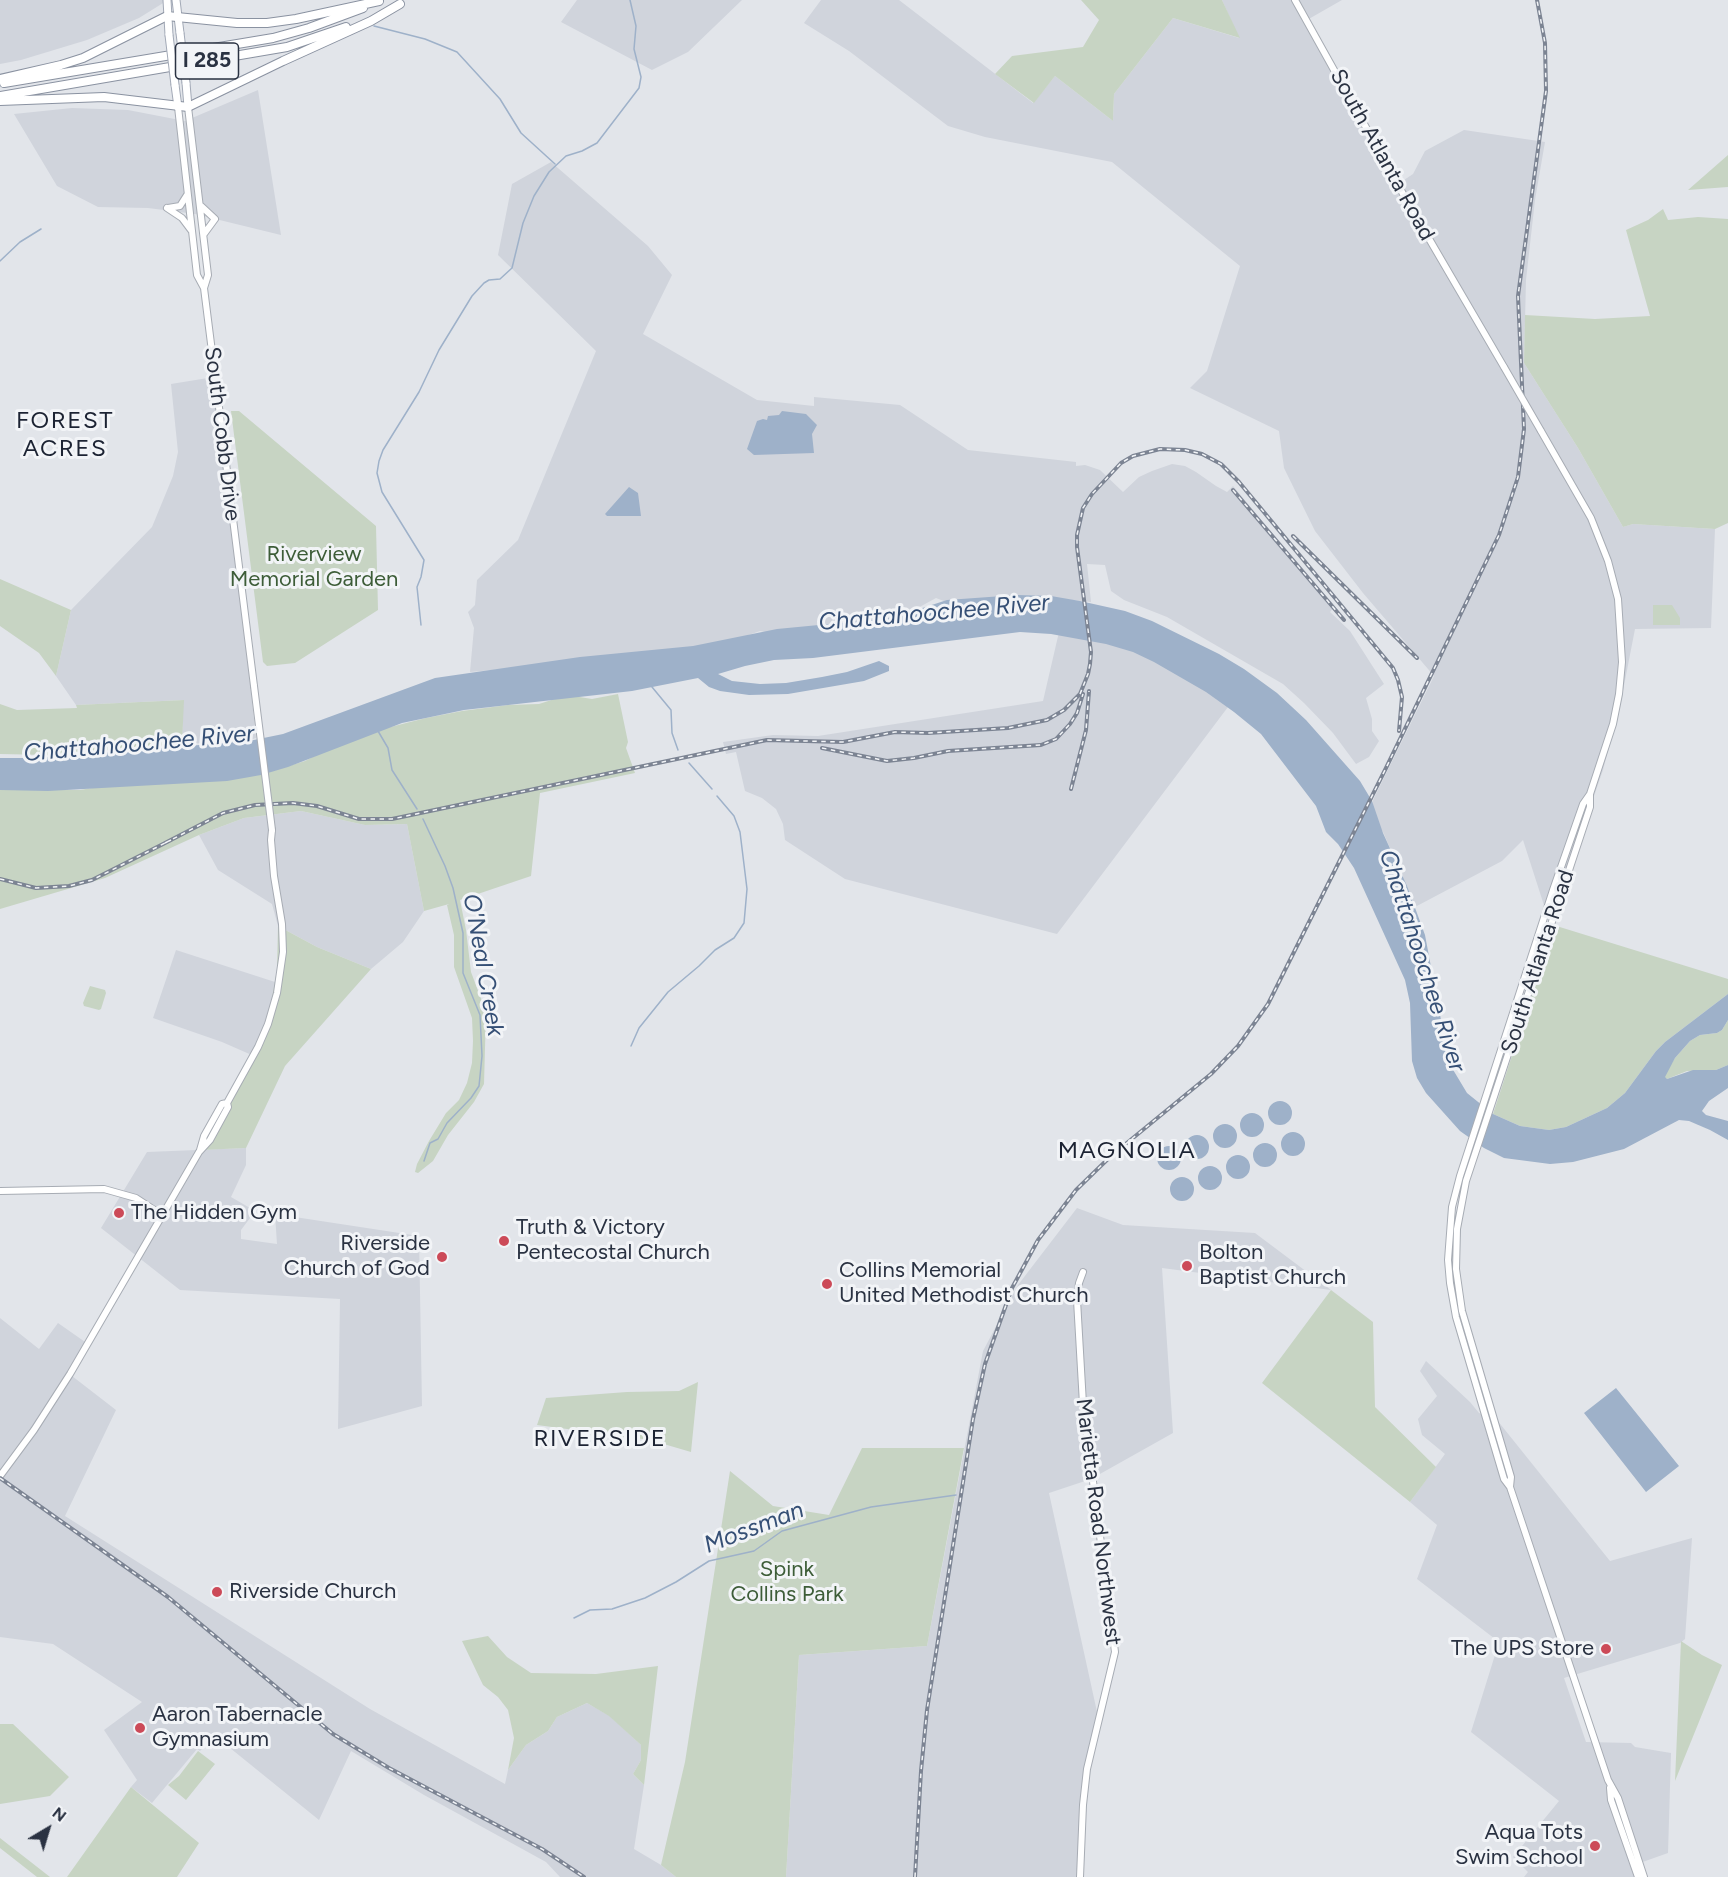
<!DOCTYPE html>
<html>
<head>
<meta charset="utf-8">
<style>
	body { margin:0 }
	#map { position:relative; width:1728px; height:1877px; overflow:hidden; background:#e2e5ea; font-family:Figtree,sans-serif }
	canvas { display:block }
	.north { position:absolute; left:18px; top:1799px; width:60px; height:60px; -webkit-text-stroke:4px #f2f4f7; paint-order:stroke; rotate:38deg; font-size:16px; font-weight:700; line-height:24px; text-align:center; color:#2a3242 }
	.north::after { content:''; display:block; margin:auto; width:21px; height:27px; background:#2a3242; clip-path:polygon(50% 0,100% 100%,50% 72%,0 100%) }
</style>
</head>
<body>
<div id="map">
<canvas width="1728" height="1877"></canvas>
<div class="north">N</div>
</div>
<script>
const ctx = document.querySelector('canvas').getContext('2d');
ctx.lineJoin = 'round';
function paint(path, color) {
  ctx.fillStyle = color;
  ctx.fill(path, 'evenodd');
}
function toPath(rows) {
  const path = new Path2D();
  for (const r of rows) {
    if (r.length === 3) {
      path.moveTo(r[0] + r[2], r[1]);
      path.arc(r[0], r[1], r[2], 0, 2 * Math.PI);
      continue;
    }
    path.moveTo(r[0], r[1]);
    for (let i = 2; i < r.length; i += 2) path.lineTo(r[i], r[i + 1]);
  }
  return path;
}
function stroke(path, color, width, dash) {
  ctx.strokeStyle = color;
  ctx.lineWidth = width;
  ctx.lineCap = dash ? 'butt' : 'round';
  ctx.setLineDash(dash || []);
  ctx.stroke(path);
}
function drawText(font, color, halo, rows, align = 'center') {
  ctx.font = font + ' Figtree,sans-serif';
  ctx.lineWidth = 6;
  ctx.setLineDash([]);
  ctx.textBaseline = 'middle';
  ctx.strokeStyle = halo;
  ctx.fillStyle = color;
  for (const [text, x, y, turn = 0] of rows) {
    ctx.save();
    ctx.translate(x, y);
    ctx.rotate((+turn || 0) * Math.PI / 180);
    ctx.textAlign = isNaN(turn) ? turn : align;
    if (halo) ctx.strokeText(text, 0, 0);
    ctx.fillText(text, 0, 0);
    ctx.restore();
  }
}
const built = toPath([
	[0,0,168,0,139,18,87,40,21,60,0,64],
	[577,0,742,0,688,52,652,70,561,22],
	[821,0,899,0,1033,103,1055,76,1113,121,1114,94,1173,18,1239,38,1222,0,1342,0,1307,20,1392,188,1413,174,1425,151,1464,130,1545,142,1535,200,1526,280,1524,363,1578,448,1623,527,1633,524,1715,529,1711,628,1635,629,1621,701,1603,770,1550,924,1523,840,1502,861,1415,907,1384,834,1370,809,1374,798,1434,676,1363,593,1315,531,1284,468,1279,431,1190,388,1207,371,1240,266,1112,162,985,137,948,126,849,51,804,23],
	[258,90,281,235,195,214,148,208,98,207,57,186,14,114,72,108,128,110,185,121],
	[551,162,648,246,672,275,643,334,757,400,814,406,814,397,900,405,968,450,1076,462,1076,466,1085,465,1100,470,1123,492,1139,477,1152,471,1172,464,1185,466,1196,472,1216,486,1227,492,1233,486,1334,607,1330,612,1350,631,1384,684,1366,698,1372,719,1372,731,1379,741,1369,757,1356,764,1333,733,1304,703,1283,684,1167,617,1124,600,1111,591,1105,565,1087,564,1091,602,1032,596,964,609,936,598,903,616,789,637,760,631,723,644,594,661,470,672,474,628,468,612,475,605,477,580,518,540,596,351,498,255,512,184],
	[214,377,232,516,256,738,247,741,182,744,183,700,76,705,56,676,71,610,152,527,173,476,178,452,171,384],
	[1059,632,1117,637,1231,703,1057,934,845,879,785,840,783,824,776,809,762,798,745,791,736,752,726,754,723,742,773,735,818,736,1043,701],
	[301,811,365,825,407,824,424,911,403,942,371,969,317,947,278,926,272,904,218,870,199,835,244,818],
	[176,950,275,982,267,1025,254,1056,222,1042,153,1018],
	[246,1148,246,1165,231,1197,250,1208,249,1211,253,1214,241,1230,241,1239,277,1244,275,1214,419,1236,422,1406,338,1429,340,1299,180,1290,101,1228,147,1152],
	[1077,1208,1123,1225,1255,1233,1331,1290,1162,1268,1173,1433,1091,1479,1049,1493,1099,1721,1091,1752,1076,1877,786,1877,799,1655,927,1646,983,1351,1018,1285],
	[0,1318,39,1349,58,1323,88,1344,72,1376,116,1410,65,1516,370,1709,505,1784,508,1770,526,1745,548,1731,557,1717,587,1703,610,1716,641,1745,641,1760,633,1774,644,1785,634,1849,661,1865,676,1877,560,1877,546,1862,424,1795,351,1751,319,1820,214,1735,200,1751,197,1749,152,1803,131,1787,137,1780,104,1730,142,1702,53,1644,0,1637],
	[1426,1361,1470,1402,1479,1413,1497,1420,1610,1561,1692,1538,1685,1639,1680,1643,1564,1678,1586,1742,1631,1743,1635,1747,1671,1753,1668,1853,1637,1864,1642,1877,1524,1877,1528,1872,1513,1857,1559,1801,1471,1732,1499,1642,1417,1579,1437,1525,1410,1502,1445,1454,1422,1435,1418,1419,1437,1396,1420,1371]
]);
const green = toPath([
	[1081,0,1222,0,1240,38,1173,18,1114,94,1113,121,1055,76,1034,103,995,74,1012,56,1083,47,1099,20],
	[1728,155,1728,187,1688,190],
	[1663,209,1668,220,1698,217,1728,219,1728,523,1715,529,1633,524,1623,527,1578,448,1524,363,1525,315,1595,319,1650,316,1626,230,1648,220],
	[231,411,239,411,376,526,378,610,295,663,267,666,263,662],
	[0,579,71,610,56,676,39,653,0,626],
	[1653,605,1672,605,1680,618,1680,625,1653,625],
	[618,694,628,742,626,748,635,773,540,793,531,876,460,900,466,930,471,972,486,1012,484,1084,474,1102,448,1135,433,1161,418,1173,415,1172,417,1164,429,1141,446,1113,459,1100,467,1083,472,1063,473,1041,472,1018,454,967,454,935,447,905,449,904,424,911,407,824,365,825,301,811,244,818,199,835,105,878,0,909,0,789,80,790,133,781,259,775,305,761,351,737,426,718,462,711,508,705,539,704,567,695,592,699],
	[184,700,182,744,49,755,0,754,0,704,17,710,77,708,76,705],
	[1550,924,1728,979,1728,994,1665,1042,1656,1051,1625,1093,1607,1108,1566,1127,1549,1130,1520,1126,1493,1114,1534,988],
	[278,926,317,947,371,969,285,1066,246,1148,201,1150,267,1025,277,970],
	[90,986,105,990,106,993,101,1009,99,1010,84,1006,83,1003],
	[1728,1020,1728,1065,1716,1070,1687,1071,1667,1079,1665,1078,1665,1073,1675,1058,1690,1041,1700,1035,1717,1033,1722,1030],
	[1331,1290,1373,1322,1375,1407,1436,1467,1410,1502,1262,1383],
	[698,1382,691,1452,650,1440,537,1425,546,1398,627,1392,679,1391],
	[862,1448,964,1448,927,1646,799,1655,786,1877,676,1877,661,1865,685,1762,730,1471,773,1506,829,1515],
	[488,1636,507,1657,531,1673,596,1674,658,1666,644,1785,633,1774,641,1760,641,1745,609,1716,587,1703,557,1717,548,1731,526,1745,508,1770,514,1738,508,1710,498,1697,483,1685,462,1641],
	[1681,1641,1702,1655,1722,1665,1675,1781],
	[0,1724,13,1724,69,1777,50,1796,0,1804],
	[198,1751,215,1764,186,1800,168,1785,179,1776],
	[131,1787,199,1843,177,1877,67,1877],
	[0,1838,27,1859,50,1877,37,1877,0,1848]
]);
const water = toPath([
	[782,411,806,414,817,425,812,434,814,453,754,455,747,449,757,421,763,419,767,420,768,416,779,415],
	[629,487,638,493,641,516,607,516,605,514],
	[1017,595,1051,596,1080,601,1125,611,1152,621,1219,654,1244,669,1277,693,1306,720,1360,781,1372,801,1383,833,1407,886,1425,935,1447,1052,1452,1068,1467,1093,1493,1114,1520,1126,1549,1130,1566,1127,1607,1108,1625,1093,1656,1051,1665,1042,1728,994,1728,1020,1722,1030,1717,1033,1700,1035,1690,1041,1675,1058,1665,1077,1667,1079,1693,1070,1716,1070,1728,1065,1728,1088,1709,1101,1702,1111,1706,1115,1728,1121,1728,1140,1710,1130,1689,1121,1679,1120,1624,1149,1573,1162,1550,1164,1504,1158,1484,1148,1460,1131,1426,1093,1417,1078,1412,1061,1410,1003,1405,980,1354,868,1338,844,1326,832,1316,806,1261,734,1234,712,1206,692,1154,662,1133,652,1106,644,1051,634,1020,632,813,658,774,660,745,666,718,674,732,681,760,684,786,683,822,677,847,672,879,661,889,666,889,671,864,681,788,694,749,695,720,691,709,687,698,678,632,691,464,710,402,723,288,767,261,775,227,781,48,791,0,790,0,758,39,758,249,741,283,734,435,678,580,657,693,646,777,629,892,618,947,600],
	[1280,1113,12],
	[1252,1125,12],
	[1225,1136,12],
	[1293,1144,12],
	[1197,1147,12],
	[1265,1155,12],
	[1169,1158,12],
	[1238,1167,12],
	[1210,1178,12],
	[1182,1189,12],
	[1616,1388,1679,1466,1646,1492,1584,1413]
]);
const stream = toPath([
	[374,26,425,39,457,52,500,99,521,133,555,164],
	[0,261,20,242,41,229],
	[421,625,417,587,421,577,424,560,382,492,377,473,379,461,383,450,419,392,439,350,472,296,484,283,489,280,500,279,512,268,523,223,534,196,549,172,566,156,582,151,597,143,639,88,641,77,634,49,636,26,630,0],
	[652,687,671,710,672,733,678,750],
	[378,731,388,748,392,770,417,809],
	[689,763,712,789],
	[423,819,445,866,453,888,463,933,463,973,480,1015,482,1056,479,1086,471,1098,447,1123,438,1139,430,1143,424,1161],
	[631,1046,639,1028,668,992,699,966,715,950,734,938,744,923,747,889,740,832,734,816,717,796],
	[574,1618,590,1610,612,1609,645,1598,676,1582,709,1561,754,1551,782,1531,871,1507,956,1495]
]);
const secondary = toPath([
	[1295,0,1407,201,1504,367],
	[178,107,197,275,204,288,254,686],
	[188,107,208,275,204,288],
	[201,206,215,219,204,234],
	[167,208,182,218,191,230],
	[168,208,180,206,187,195],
	[1590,794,1590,807,1466,1181,1457,1229,1456,1269,1462,1311,1511,1477,1510,1487,1608,1780,1618,1798,1644,1877],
	[200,1150,204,1136,222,1104,227,1103,258,1047,268,1024,277,993,283,952,282,924,274,876,271,840,272,830],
	[0,1191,104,1189,136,1198,162,1215],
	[0,1476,34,1430,70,1374,199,1152,210,1140,228,1107,227,1103],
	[1510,1487,1504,1479,1456,1317,1450,1283,1448,1260,1452,1207,1460,1176,1553,890,1583,804,1590,794,1613,724,1619,694,1622,662,1618,599,1608,561,1591,518,1541,431],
	[1610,1788,1611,1800,1638,1877],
	[1080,1877,1083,1805,1087,1769,1115,1652,1083,1404,1077,1300,1079,1283,1083,1272]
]);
const primary = toPath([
	[167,0,169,35],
	[176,0,180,33],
	[186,83,188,107],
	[175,85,178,107]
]);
const motorway = toPath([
	[0,79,61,65,83,58,167,16,237,23,267,23,296,19,379,1],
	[4,83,273,38,309,28,363,8],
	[0,96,287,47,346,27],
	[0,101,104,97,188,107,283,61,371,21,400,4]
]);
const rail = toPath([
	[1233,490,1344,620],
	[1293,536,1417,658],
	[822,748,887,761,914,758,948,751,1041,745,1056,739,1070,724,1077,713,1083,694],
	[1071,789,1086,730,1089,691],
	[165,843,223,813,255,805,293,803,317,806,359,819,392,819,767,740,843,742,895,732,928,733,1008,728,1047,720,1064,710,1080,694,1088,674,1090,664,1091,652,1077,547,1077,535,1083,508,1092,494,1121,463,1133,456,1160,449,1185,450,1202,454,1221,464,1239,482,1393,668,1398,680,1402,697,1399,731],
	[0,879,36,888,69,886,92,880,171,840],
	[0,1478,168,1597,333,1734,389,1768,542,1849,584,1877],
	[915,1877,921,1771,927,1710,973,1419,985,1364,1012,1288,1038,1240,1076,1190,1111,1156,1211,1074,1238,1046,1268,1004,1386,768,1499,535,1518,477,1524,429,1518,296,1546,91,1545,43,1537,0]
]);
const secondaryBridge = toPath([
	[1504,367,1541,431],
	[254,686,272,830]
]);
const primaryBridge = toPath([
	[180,33,186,83],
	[169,35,175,85]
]);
const markers = [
	[119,1213,6,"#cc4a58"],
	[504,1241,6,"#cc4a58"],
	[442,1257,6,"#cc4a58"],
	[1187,1266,6,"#cc4a58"],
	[827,1284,6,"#cc4a58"],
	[217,1592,6,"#cc4a58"],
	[1606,1649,6,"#cc4a58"],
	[140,1728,6,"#cc4a58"],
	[1595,1846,6,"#cc4a58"]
];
const shields = [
	[207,61,63]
];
const shieldNames = [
	["I 285",207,61]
];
const streetNames = [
	["South Atlanta Road",1382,155,61],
	["South Cobb Drive",222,434,83],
	["South Atlanta Road",1538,962,-72],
	["Marietta Road Northwest",1098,1522,83]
];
const parkNames = [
	["Riverview",314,555],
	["Memorial Garden",314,580],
	["Spink",787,1570],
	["Collins Park",787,1595]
];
const poiNames = [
	["The Hidden Gym",131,1213],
	["Truth & Victory",516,1228],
	["Pentecostal Church",516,1253],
	["Riverside",430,1244,"right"],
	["Church of God",430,1269,"right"],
	["Bolton",1199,1253],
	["Baptist Church",1199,1278],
	["Collins Memorial",839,1271],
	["United Methodist Church",839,1296],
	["Riverside Church",229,1592],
	["The UPS Store",1594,1649,"right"],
	["Aaron Tabernacle",152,1715],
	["Gymnasium",152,1740],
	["Aqua Tots",1583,1833,"right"],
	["Swim School",1583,1858,"right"]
];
const neighbourhoodNames = [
	["FOREST",65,421],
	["ACRES",65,449],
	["MAGNOLIA",1127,1151],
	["RIVERSIDE",600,1439]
];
const waterNames = [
	["Chattahoochee River",934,613,-5],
	["Chattahoochee River",139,744,-5],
	["Chattahoochee River",1422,961,72],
	["O'Neal Creek",483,965,80],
	["Mossman",754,1528,-21]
];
paint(built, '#d0d4dc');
paint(green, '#c7d4c3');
paint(water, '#9eb1c9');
stroke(stream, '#9eb1c9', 1.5);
stroke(secondary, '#a7acb4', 8);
stroke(primary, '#a2a9b6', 9);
stroke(motorway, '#8a92a1', 10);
stroke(secondary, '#fff', 6);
stroke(primary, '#fff', 7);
stroke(motorway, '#fff', 8);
stroke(rail, '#7c8493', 4);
stroke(rail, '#f2f4f7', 1.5, [4.5]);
stroke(secondaryBridge, '#a7acb4', 8, []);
stroke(primaryBridge, '#a2a9b6', 9, []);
stroke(secondaryBridge, '#fff', 6);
stroke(primaryBridge, '#fff', 7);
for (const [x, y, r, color] of markers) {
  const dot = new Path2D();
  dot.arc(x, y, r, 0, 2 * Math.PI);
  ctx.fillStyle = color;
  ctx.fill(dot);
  stroke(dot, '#f2f4f7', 2);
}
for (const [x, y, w] of shields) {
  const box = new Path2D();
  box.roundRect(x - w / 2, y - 18, w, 36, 4.5);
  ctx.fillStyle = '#f2f4f7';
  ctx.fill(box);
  stroke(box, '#2a3242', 1.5);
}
drawText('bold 21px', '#2a3242', null, shieldNames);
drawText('22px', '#2a3242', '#f2f4f7', streetNames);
drawText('22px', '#3d5d38', '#f2f4f7', parkNames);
drawText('22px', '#2a3242', '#f2f4f7', poiNames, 'left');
ctx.letterSpacing = '1.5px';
drawText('24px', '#1c2333', '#f2f4f7', neighbourhoodNames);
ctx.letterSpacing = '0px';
drawText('italic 24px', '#354f75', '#f2f4f7', waterNames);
</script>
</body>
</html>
